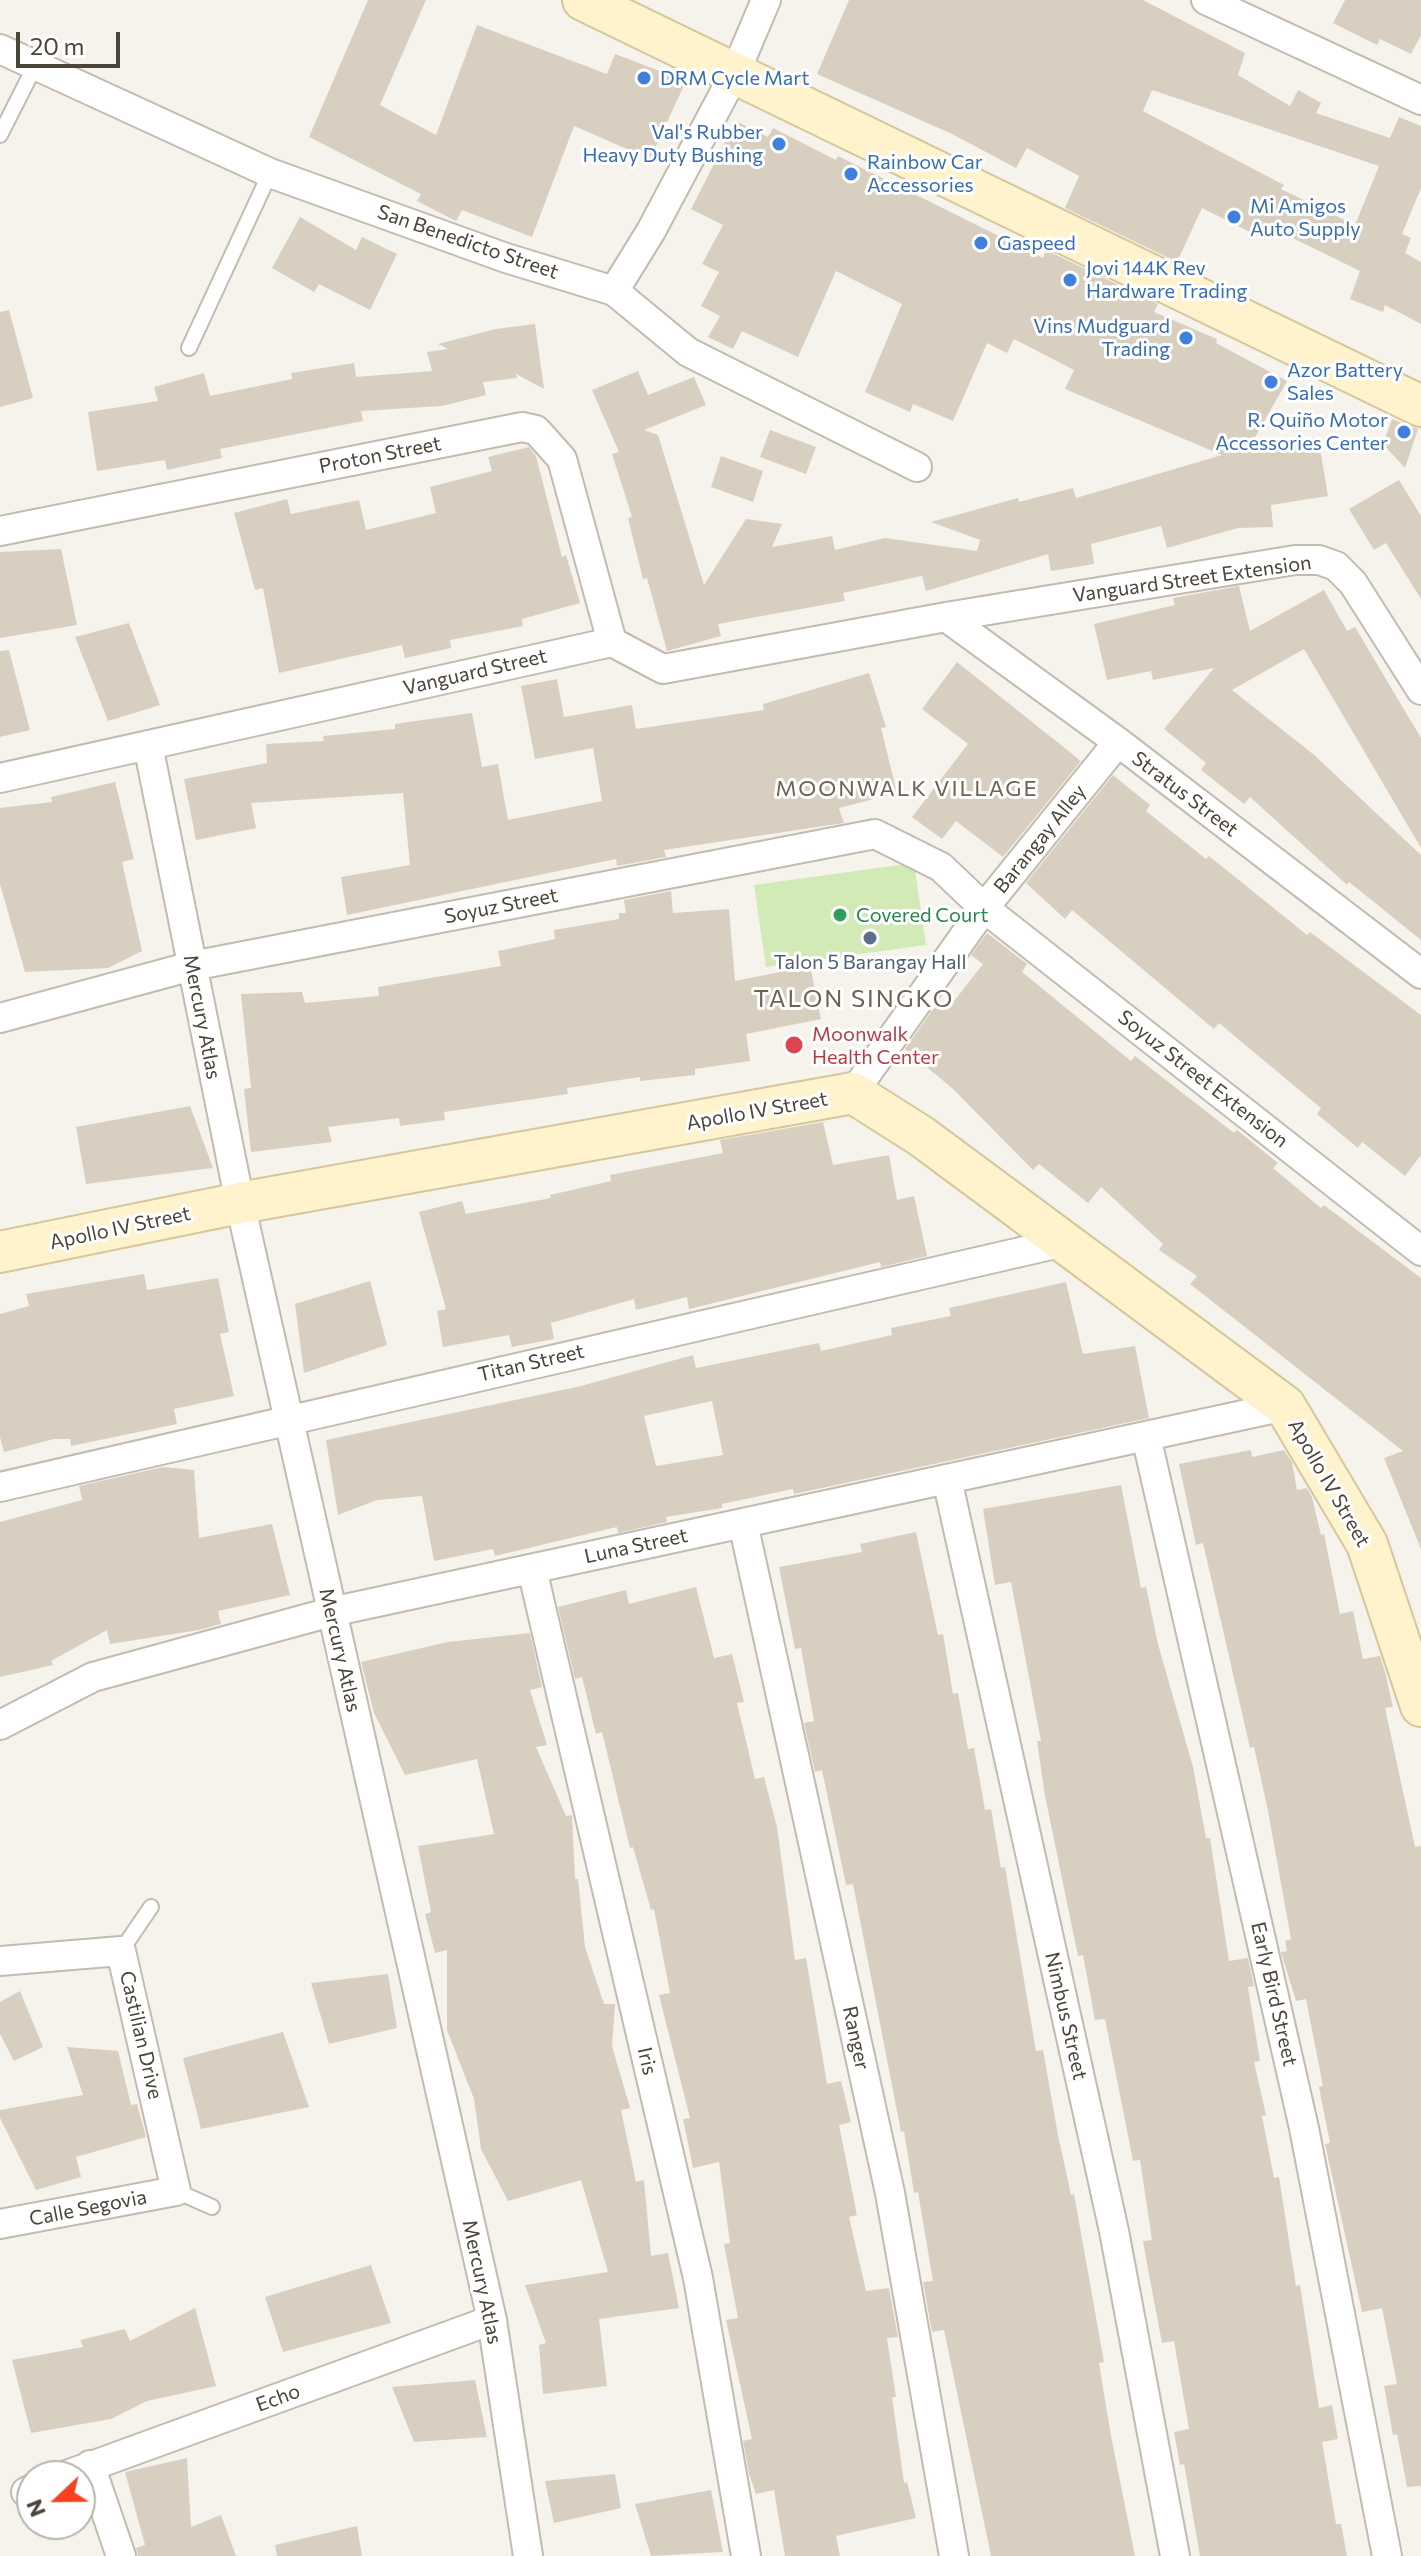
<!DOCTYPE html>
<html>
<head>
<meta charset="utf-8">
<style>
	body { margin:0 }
	#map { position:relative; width:1421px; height:2556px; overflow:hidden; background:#f6f3ec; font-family:Commissioner,sans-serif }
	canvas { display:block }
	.north { position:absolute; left:16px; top:2460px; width:80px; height:80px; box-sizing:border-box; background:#fff; border:2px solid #b7b4b0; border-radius:50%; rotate:248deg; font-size:22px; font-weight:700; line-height:32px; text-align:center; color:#4b4439 }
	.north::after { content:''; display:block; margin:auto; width:28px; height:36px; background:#fc3f1d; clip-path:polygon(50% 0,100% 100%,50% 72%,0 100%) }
	.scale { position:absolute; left:16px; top:32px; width:104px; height:36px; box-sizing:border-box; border:4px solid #4b4439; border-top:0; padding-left:10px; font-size:24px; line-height:28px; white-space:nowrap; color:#4b4439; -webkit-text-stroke:6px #fff; paint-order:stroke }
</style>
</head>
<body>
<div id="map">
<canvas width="1421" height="2556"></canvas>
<div class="north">N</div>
<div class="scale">20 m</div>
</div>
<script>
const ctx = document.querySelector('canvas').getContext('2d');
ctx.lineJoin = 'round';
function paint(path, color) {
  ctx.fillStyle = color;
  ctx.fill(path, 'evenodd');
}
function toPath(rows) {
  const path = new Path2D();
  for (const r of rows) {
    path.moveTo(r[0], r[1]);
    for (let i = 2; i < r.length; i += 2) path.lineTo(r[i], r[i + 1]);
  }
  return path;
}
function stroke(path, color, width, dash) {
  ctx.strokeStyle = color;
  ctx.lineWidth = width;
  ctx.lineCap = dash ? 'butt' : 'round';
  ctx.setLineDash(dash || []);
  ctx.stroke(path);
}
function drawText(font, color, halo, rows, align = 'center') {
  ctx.font = font + ' Commissioner,sans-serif';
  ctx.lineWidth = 6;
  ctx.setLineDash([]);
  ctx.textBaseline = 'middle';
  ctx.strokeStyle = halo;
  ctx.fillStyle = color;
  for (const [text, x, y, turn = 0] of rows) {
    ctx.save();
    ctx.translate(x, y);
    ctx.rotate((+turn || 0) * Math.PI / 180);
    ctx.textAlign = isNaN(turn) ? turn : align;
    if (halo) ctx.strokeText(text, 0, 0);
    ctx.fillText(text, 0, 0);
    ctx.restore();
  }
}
const green = toPath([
	[914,863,926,945,766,967,754,885]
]);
const building = toPath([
	[368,0,426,0,380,105,436,135,477,25,607,74,615,54,686,81,650,159,574,126,532,237,462,210,456,221,417,201,421,194,309,137],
	[849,0,1143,0,1245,53,1238,75,1290,106,1298,90,1321,103,1316,113,1390,138,1399,117,1421,126,1421,188,1402,234,1411,238,1405,253,1421,262,1421,324,1385,305,1383,312,1350,299,1360,271,1264,224,1258,236,1202,208,1177,262,1065,208,1079,176,1027,148,1016,168,952,134,817,74],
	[1152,90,1379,166,1355,225,1281,189,1284,185,1143,111],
	[1345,0,1421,0,1421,35,1411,54,1380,39,1377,45,1333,23],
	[736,121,768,137,773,128,836,160,838,156,1043,258,1046,250,1158,304,1154,312,1217,339,1216,343,1287,381,1249,448,1318,437,1328,496,1271,505,1273,527,1238,528,1167,548,1161,526,1091,544,1094,564,1051,571,1048,554,926,591,922,576,843,593,845,601,718,624,721,636,667,651,647,578,643,579,628,518,632,517,612,454,619,452,592,390,638,371,648,395,694,377,706,405,644,430,658,435,704,585,746,519,782,524,772,547,832,536,835,550,885,538,977,551,980,540,931,522,1018,498,1019,502,1073,488,1076,498,1222,455,1065,389,1074,370,1014,339,1007,353,987,343,953,421,913,404,910,412,865,392,902,304,836,271,798,357,742,331,733,349,708,337,720,316,701,306,719,272,702,264,723,225,691,209],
	[300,217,356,250,362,237,397,254,370,310,319,284,314,292,272,268],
	[9,310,33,398,0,407,0,312],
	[535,324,544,389,516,374,517,378,483,382,486,395,442,406,361,411,363,421,220,449,222,458,167,470,165,460,97,471,88,412,158,401,154,387,204,373,210,396,292,379,291,373,354,363,356,377,432,371,427,352,448,349,438,344,496,329],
	[1392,419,1418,429,1405,468,1383,444],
	[770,430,816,447,806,474,760,457],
	[529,447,536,456,562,557,566,555,580,603,522,619,523,626,450,640,451,648,405,658,402,645,279,673,263,588,255,590,234,513,287,499,291,514,359,500,366,530,436,513,430,487,492,471,488,457],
	[721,456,763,471,753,502,711,487],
	[1399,480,1421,516,1421,599,1386,543,1374,550,1349,509],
	[61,549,77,625,0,638,0,552],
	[1239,586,1250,631,1324,590,1347,631,1355,627,1421,738,1421,848,1304,649,1232,690,1313,754,1421,855,1421,940,1349,882,1347,885,1250,797,1244,804,1201,770,1206,763,1164,729,1214,668,1153,680,1151,671,1107,680,1094,624,1175,605,1173,598],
	[129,623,160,705,108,721,75,637],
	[9,650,30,730,0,737,0,651],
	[957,662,1081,761,1003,857,956,821,942,839,912,817,968,744,922,709],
	[869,673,886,727,881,728,897,793,839,808,844,823,664,850,666,857,617,866,616,859,347,915,341,877,410,865,403,793,251,803,256,828,196,840,184,779,267,763,266,744,324,741,323,736,395,729,395,724,472,713,482,767,498,764,508,820,602,801,593,748,535,759,521,686,557,679,564,717,632,705,636,729,764,710,763,704],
	[1113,775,1150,805,1146,811,1206,859,1209,856,1307,935,1310,932,1421,1015,1421,1155,1405,1176,1362,1142,1358,1148,1317,1114,1321,1108,1219,1023,1214,1029,1072,910,1065,919,1026,883],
	[115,782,134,859,122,862,142,951,108,968,25,972,0,884,0,808,52,802,51,797],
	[671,891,673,913,729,909,735,981,810,966,821,1019,746,1034,750,1061,695,1069,695,1075,640,1081,640,1077,567,1088,568,1094,444,1112,445,1120,400,1126,399,1118,328,1127,332,1142,251,1152,244,1089,251,1088,241,994,302,992,305,1003,379,996,378,987,501,966,498,951,555,939,554,930,619,919,619,913,626,913,624,900],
	[987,933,1027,964,1022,972,1131,1061,1135,1056,1234,1133,1237,1130,1278,1163,1273,1168,1321,1208,1324,1205,1421,1278,1421,1549,1384,1458,1403,1451,1190,1284,1197,1276,1159,1250,1163,1244,1101,1187,1088,1203,1039,1164,1033,1170,952,1088,905,1049,938,1002,947,1010,983,964,971,955],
	[190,1106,213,1168,86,1184,76,1127],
	[823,1122,833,1165,889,1155,897,1200,914,1196,927,1256,881,1267,880,1262,689,1309,687,1297,636,1310,634,1299,551,1323,554,1339,512,1347,509,1335,443,1347,437,1311,446,1309,419,1212,462,1201,466,1214,551,1198,550,1195,611,1181,610,1175,723,1153,720,1140],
	[144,1274,147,1290,218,1278,229,1332,220,1334,234,1396,174,1409,177,1424,71,1446,70,1439,54,1439,4,1452,0,1437,0,1314,29,1306,26,1294],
	[370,1281,387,1345,304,1373,295,1304],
	[1066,1282,1083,1354,1135,1346,1149,1418,794,1494,793,1489,722,1504,722,1508,666,1517,667,1522,618,1533,617,1527,495,1556,493,1549,434,1561,422,1496,377,1500,338,1515,326,1440,581,1386,693,1355,696,1368,819,1343,821,1351,892,1335,891,1328,951,1316,949,1308],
	[712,1401,723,1455,656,1466,644,1416],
	[1251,1450,1252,1457,1284,1450,1292,1462,1297,1490,1307,1488,1312,1497,1321,1535,1324,1534,1340,1614,1353,1611,1363,1659,1380,1656,1385,1672,1393,1707,1385,1708,1415,1847,1421,1846,1421,2486,1407,2487,1397,2434,1393,2435,1384,2386,1397,2384,1382,2308,1362,2312,1325,2144,1330,2143,1319,2087,1323,2086,1306,1999,1296,2001,1281,1952,1287,1951,1285,1941,1291,1939,1268,1811,1254,1747,1250,1748,1203,1543,1196,1545,1179,1464],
	[163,1467,194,1470,199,1538,272,1524,290,1595,218,1611,221,1624,199,1630,110,1644,107,1630,51,1661,53,1665,0,1677,0,1522,82,1500,79,1486],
	[1121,1485,1141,1588,1146,1587,1158,1644,1193,1767,1206,1838,1210,1838,1229,1961,1248,1958,1254,1986,1248,1987,1260,2061,1254,2062,1266,2115,1262,2116,1274,2178,1279,2177,1296,2286,1300,2285,1319,2408,1332,2405,1338,2439,1322,2442,1336,2524,1341,2524,1347,2556,1200,2556,1184,2464,1180,2465,1174,2432,1189,2429,1174,2341,1162,2343,1149,2275,1143,2241,1152,2240,1140,2160,1133,2161,1105,2019,1095,2020,1083,1955,1078,1956,1045,1796,1037,1741,1041,1741,1011,1582,995,1585,983,1509],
	[916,1532,938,1635,943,1634,953,1694,958,1693,968,1749,974,1748,985,1810,991,1809,1001,1868,1005,1867,1036,2051,1043,2050,1058,2135,1071,2195,1074,2194,1104,2362,1099,2363,1111,2436,1135,2556,991,2556,944,2330,932,2332,923,2282,933,2281,918,2192,914,2193,904,2131,901,2132,853,1884,846,1885,822,1770,815,1772,804,1723,814,1721,801,1648,795,1649,779,1567,862,1552,860,1544],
	[696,1587,714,1658,732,1654,744,1702,737,1703,755,1779,764,1777,777,1827,795,1960,806,1958,827,2084,841,2081,851,2122,839,2125,857,2215,849,2217,866,2291,889,2288,898,2337,887,2338,896,2397,892,2397,904,2483,907,2482,916,2518,836,2536,840,2556,785,2556,774,2490,756,2494,749,2474,743,2441,752,2439,726,2320,738,2318,724,2244,730,2243,719,2162,693,2168,683,2119,690,2118,659,1995,670,1993,654,1909,651,1910,633,1847,630,1848,602,1732,596,1734,582,1677,575,1679,558,1607,626,1590,629,1604],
	[530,1633,542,1687,530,1690,547,1745,536,1747,566,1816,572,1815,575,1879,578,1879,585,1947,604,2004,615,2004,612,2046,630,2108,621,2110,636,2182,644,2180,651,2256,668,2253,679,2308,599,2319,607,2386,543,2394,539,2345,546,2343,525,2285,608,2272,581,2180,508,2201,481,2149,474,2099,447,2030,447,1950,435,1953,425,1914,431,1912,418,1846,494,1834,477,1759,405,1775,374,1713,361,1662,448,1642],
	[388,1974,397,2028,329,2044,311,1983],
	[20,1991,43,2047,14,2061,0,2034,0,2002],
	[283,2032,309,2107,201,2129,183,2058],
	[67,2047,118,2051,131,2105,137,2104,146,2137,76,2157,81,2177,36,2190,0,2118,0,2110,83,2095],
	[371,2265,391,2323,283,2352,265,2297],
	[195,2308,216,2386,147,2401,111,2419,31,2433,12,2360,83,2347,80,2340,125,2329,130,2341],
	[475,2380,487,2437,414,2442,392,2387],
	[187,2458,191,2527,221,2515,236,2556,138,2556,136,2548,145,2545,125,2472],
	[615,2474,621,2508,554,2523,545,2481],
	[711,2490,723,2552,651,2556,635,2504],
	[357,2526,362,2556,277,2556,275,2545]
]);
const lane = toPath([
	[0,135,35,66],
	[189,348,270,173],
	[121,1951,151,1907],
	[176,2191,212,2207]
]);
const street = toPath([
	[1206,0,1421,100],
	[0,49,270,173,506,258,614,291,688,352,917,467],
	[614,291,651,231,735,73,766,0],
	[0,531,522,427,536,430,562,459,612,642],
	[946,617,1118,742,1421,974],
	[148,745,240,1203,492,2320,528,2556],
	[0,778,612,642,663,669,946,617,1295,560,1319,560,1336,566,1353,583,1421,690],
	[0,1018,192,966,875,834,941,867,984,908,1421,1251],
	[853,1093,984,908,1118,742],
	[1146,1436,1304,2128,1387,2556],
	[947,1479,1114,2231,1175,2556],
	[0,1487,1064,1242],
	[743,1523,890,2193,954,2556],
	[532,1569,698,2278,746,2556],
	[0,1725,93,1677,331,1612,1285,1406],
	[0,1961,121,1951,176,2191,0,2224],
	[90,2465,121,2556],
	[64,2476,492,2320],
	[26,2492,32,2489]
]);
const secondary = toPath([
	[583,0,1421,406],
	[0,1252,240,1203,853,1093,921,1136,1285,1406,1367,1544,1421,1706]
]);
const markers = [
	[644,78,8,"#3f7fe0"],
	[779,144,8,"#3f7fe0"],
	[851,174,8,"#3f7fe0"],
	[1234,217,8,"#3f7fe0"],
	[981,243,8,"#3f7fe0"],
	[1070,280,8,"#3f7fe0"],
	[1186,338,8,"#3f7fe0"],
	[1271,382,8,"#3f7fe0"],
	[1404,432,8,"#3f7fe0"],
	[840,915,8,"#2e9e5b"],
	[870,938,8,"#5c6f8a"],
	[794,1045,10,"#e0444e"]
];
const shopNames = [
	["DRM Cycle Mart",660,78],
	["Val's Rubber",763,132,"right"],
	["Heavy Duty Bushing",763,155,"right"],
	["Rainbow Car",867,162],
	["Accessories",867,185],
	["Mi Amigos",1250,206],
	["Auto Supply",1250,229],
	["Gaspeed",997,243],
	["Jovi 144K Rev",1086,268],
	["Hardware Trading",1086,291],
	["Vins Mudguard",1170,326,"right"],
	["Trading",1170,349,"right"],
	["Azor Battery",1287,370],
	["Sales",1287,393],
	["R. Quiño Motor",1388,420,"right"],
	["Accessories Center",1388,443,"right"]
];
const streetNames = [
	["San Benedicto Street",468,242,19],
	["Proton Street",380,455,-11],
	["Vanguard Street Extension",1192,579,-8],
	["Vanguard Street",475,672,-13],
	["Stratus Street",1185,794,37],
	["Barangay Alley",1040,839,-51],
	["Soyuz Street",501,906,-11],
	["Mercury Atlas",202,1017,79],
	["Soyuz Street Extension",1203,1079,38],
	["Apollo IV Street",757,1111,-10],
	["Apollo IV Street",120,1228,-12],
	["Titan Street",531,1363,-13],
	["Apollo IV Street",1329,1483,60],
	["Luna Street",636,1546,-12],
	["Mercury Atlas",340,1650,77],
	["Early Bird Street",1274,1994,77],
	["Nimbus Street",1066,2016,77],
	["Castilian Drive",141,2035,77],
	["Ranger",856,2038,78],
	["Iris",647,2061,77],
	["Calle Segovia",88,2208,-11],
	["Mercury Atlas",482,2282,78],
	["Echo",278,2398,-20]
];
const leisureNames = [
	["Covered Court",856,915]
];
const serviceNames = [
	["Talon 5 Barangay Hall",870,962]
];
const healthNames = [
	["Moonwalk",812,1034],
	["Health Center",812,1057]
];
const neighbourhoodNames = [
	["MOONWALK VILLAGE",907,789]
];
const quarterNames = [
	["TALON SINGKO",854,999]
];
paint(green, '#d2eab5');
paint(building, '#d8cfc1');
stroke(lane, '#c2bbae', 18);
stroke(street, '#c2bbae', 32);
stroke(secondary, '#d6c79b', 44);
stroke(lane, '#fff', 14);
stroke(street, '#fff', 28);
stroke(secondary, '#fff3cd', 40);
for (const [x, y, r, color] of markers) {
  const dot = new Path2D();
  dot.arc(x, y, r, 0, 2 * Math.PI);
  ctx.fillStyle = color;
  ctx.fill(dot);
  stroke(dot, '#fff', 3);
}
drawText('20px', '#366cbe', '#fff', shopNames, 'left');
drawText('20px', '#4b4439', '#fff', streetNames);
drawText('20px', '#27864d', '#fff', leisureNames, 'left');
drawText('20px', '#4e5e75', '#fff', serviceNames);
drawText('20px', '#be3a42', '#fff', healthNames, 'left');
ctx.letterSpacing = '2px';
drawText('22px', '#6e6250', '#fff', neighbourhoodNames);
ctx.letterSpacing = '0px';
ctx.letterSpacing = '2px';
drawText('24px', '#6e6250', '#fff', quarterNames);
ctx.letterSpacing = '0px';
</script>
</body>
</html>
